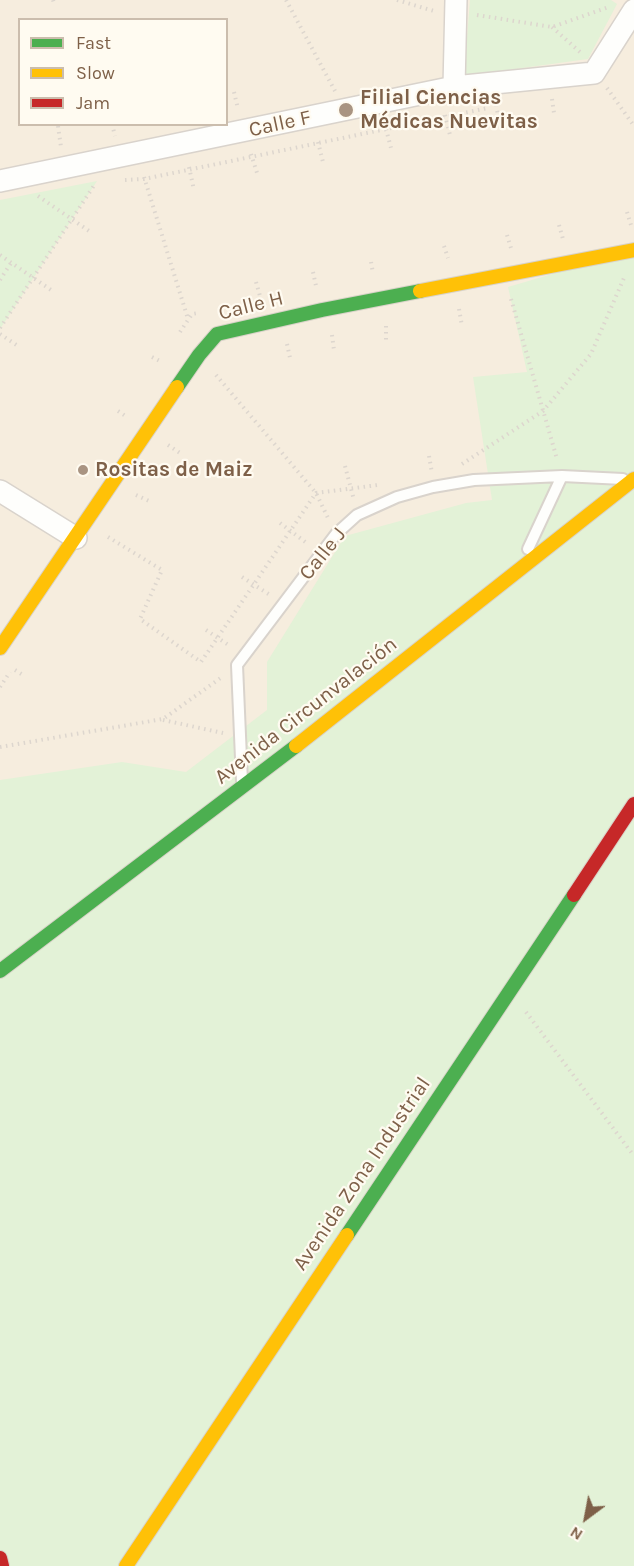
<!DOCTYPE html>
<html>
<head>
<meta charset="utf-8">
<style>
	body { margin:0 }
	#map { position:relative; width:634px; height:1566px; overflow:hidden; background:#faf6ee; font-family:Karla,sans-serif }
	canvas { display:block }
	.legend { position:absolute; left:18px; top:18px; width:210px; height:108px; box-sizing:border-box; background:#fffbf1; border:2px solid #cbbdad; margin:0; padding:8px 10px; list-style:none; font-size:18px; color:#7e6048 }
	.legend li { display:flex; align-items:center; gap:12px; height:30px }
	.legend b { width:30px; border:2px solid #cbbdad }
	.north { position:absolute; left:556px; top:1488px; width:60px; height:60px; -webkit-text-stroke:4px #fffbf1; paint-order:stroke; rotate:212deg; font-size:16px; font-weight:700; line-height:24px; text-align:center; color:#7e6048 }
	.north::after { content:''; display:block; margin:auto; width:21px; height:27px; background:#7e6048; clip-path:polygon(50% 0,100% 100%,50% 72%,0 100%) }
</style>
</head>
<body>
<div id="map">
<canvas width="634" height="1566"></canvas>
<ul class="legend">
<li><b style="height:8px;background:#4caf50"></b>Fast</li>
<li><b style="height:8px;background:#ffc107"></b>Slow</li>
<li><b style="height:8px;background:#c62828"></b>Jam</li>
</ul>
<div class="north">N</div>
</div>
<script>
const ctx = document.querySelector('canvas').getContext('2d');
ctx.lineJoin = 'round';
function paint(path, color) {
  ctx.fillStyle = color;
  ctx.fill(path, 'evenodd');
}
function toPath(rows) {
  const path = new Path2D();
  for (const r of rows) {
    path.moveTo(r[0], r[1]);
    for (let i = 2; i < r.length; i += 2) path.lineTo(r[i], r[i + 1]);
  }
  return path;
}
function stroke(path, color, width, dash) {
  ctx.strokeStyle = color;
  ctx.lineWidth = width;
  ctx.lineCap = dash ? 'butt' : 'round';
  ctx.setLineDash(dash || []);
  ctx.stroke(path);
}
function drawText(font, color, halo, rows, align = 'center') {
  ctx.font = font + ' Karla,sans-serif';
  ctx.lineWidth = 4.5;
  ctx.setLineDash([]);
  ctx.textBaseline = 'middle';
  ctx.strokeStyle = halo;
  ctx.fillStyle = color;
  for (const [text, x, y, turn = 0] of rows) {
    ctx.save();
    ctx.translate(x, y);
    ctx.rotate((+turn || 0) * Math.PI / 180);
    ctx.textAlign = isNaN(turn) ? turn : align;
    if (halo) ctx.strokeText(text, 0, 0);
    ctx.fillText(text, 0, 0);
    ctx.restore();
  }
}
const residential = toPath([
	[0,0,634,0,634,390,517,517,0,933],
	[20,20,226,20,226,124,20,124]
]);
const green = toPath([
	[470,0,611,0,617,4,588,59,464,76],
	[97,181,0,329,0,200],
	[634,250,634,1566,0,1566,0,780,122,762,186,772,267,710,267,662,345,536,466,503,492,500,473,377,527,372,508,287]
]);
const path = toPath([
	[53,0,54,3],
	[286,0,335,91],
	[397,0,434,11],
	[477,15,552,27,609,7],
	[552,27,581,53],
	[607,88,634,126],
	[234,92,238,109],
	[552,99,554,113],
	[496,105,500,125],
	[445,115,450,135],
	[112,124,115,136],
	[58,126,61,147],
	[386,129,391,148],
	[318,142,323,162],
	[251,154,258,176],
	[189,167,194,190],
	[144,177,188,319],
	[125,180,144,179,488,108],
	[38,196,92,233],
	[627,212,631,225],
	[559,225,563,239],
	[507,235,511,248],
	[444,246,448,258],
	[0,255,54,292],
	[371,262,373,273],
	[313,272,316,286],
	[0,280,11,263],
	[256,282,260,296],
	[511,299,557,459],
	[459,309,462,326],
	[386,326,386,340],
	[0,328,95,184],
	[180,332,192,314,198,313],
	[0,334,18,346],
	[332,335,334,350],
	[287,344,290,358],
	[152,357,162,362],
	[216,375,316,493,329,520],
	[118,411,127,417],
	[168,445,180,453],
	[429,456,432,473],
	[462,464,543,411,591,354,624,278],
	[345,466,354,500],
	[136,495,149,501],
	[280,523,308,544],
	[108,537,162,570,140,619,201,662,316,493,378,485],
	[242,577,270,595],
	[206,630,230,646],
	[15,670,23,675],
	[0,687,10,672],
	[163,720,223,733],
	[0,747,163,719,222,677],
	[526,1012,634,1156]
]);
const lane = toPath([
	[528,549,562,476],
	[242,782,237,665,336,534,357,515,397,497,433,487,474,480,562,476,623,479]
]);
const street = toPath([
	[454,87,456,0],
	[0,181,454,87,594,73,634,10],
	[0,491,76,538]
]);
const fast = toPath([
	[177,387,199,355,217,334,322,310,420,291],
	[0,971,296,746],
	[347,1235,574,895]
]);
const slow = toPath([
	[420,291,634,250],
	[0,648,177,387],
	[296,746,634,479],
	[126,1566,347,1235]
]);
const jam = toPath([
	[574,895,634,804],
	[0,1558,2,1566]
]);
const markers = [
	[346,110,8,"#a99482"],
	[83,470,6,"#a99482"]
];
const poiNames = [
	["Filial Ciencias",360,98],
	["Médicas Nuevitas",360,122],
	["Rositas de Maiz",95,470]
];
const streetNames = [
	["Calle F",280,124,-12],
	["Calle H",251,306,-14],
	["Calle J",323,554,-51],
	["Avenida Circunvalación",306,711,-38],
	["Avenida Zona Industrial",362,1174,-56]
];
paint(residential, '#f6edde');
paint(green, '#e3f2d7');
stroke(lane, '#d9d3cc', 14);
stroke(street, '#d9d3cc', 24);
stroke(fast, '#d8d2c8', 16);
stroke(slow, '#d8d2c8', 16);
stroke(jam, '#d8d2c8', 16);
stroke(path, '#ddd6ce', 4, [1.5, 4.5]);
stroke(lane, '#fefefc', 10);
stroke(street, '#fefefc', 21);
stroke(fast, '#4caf50', 14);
stroke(slow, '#ffc107', 14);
stroke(jam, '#c62828', 14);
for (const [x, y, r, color] of markers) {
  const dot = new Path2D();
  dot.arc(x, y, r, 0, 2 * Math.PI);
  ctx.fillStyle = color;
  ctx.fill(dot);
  stroke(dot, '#fffbf1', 2);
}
drawText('bold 21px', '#7e6048', '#fffbf1', poiNames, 'left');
drawText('21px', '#7e6048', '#fffbf1', streetNames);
</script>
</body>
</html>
